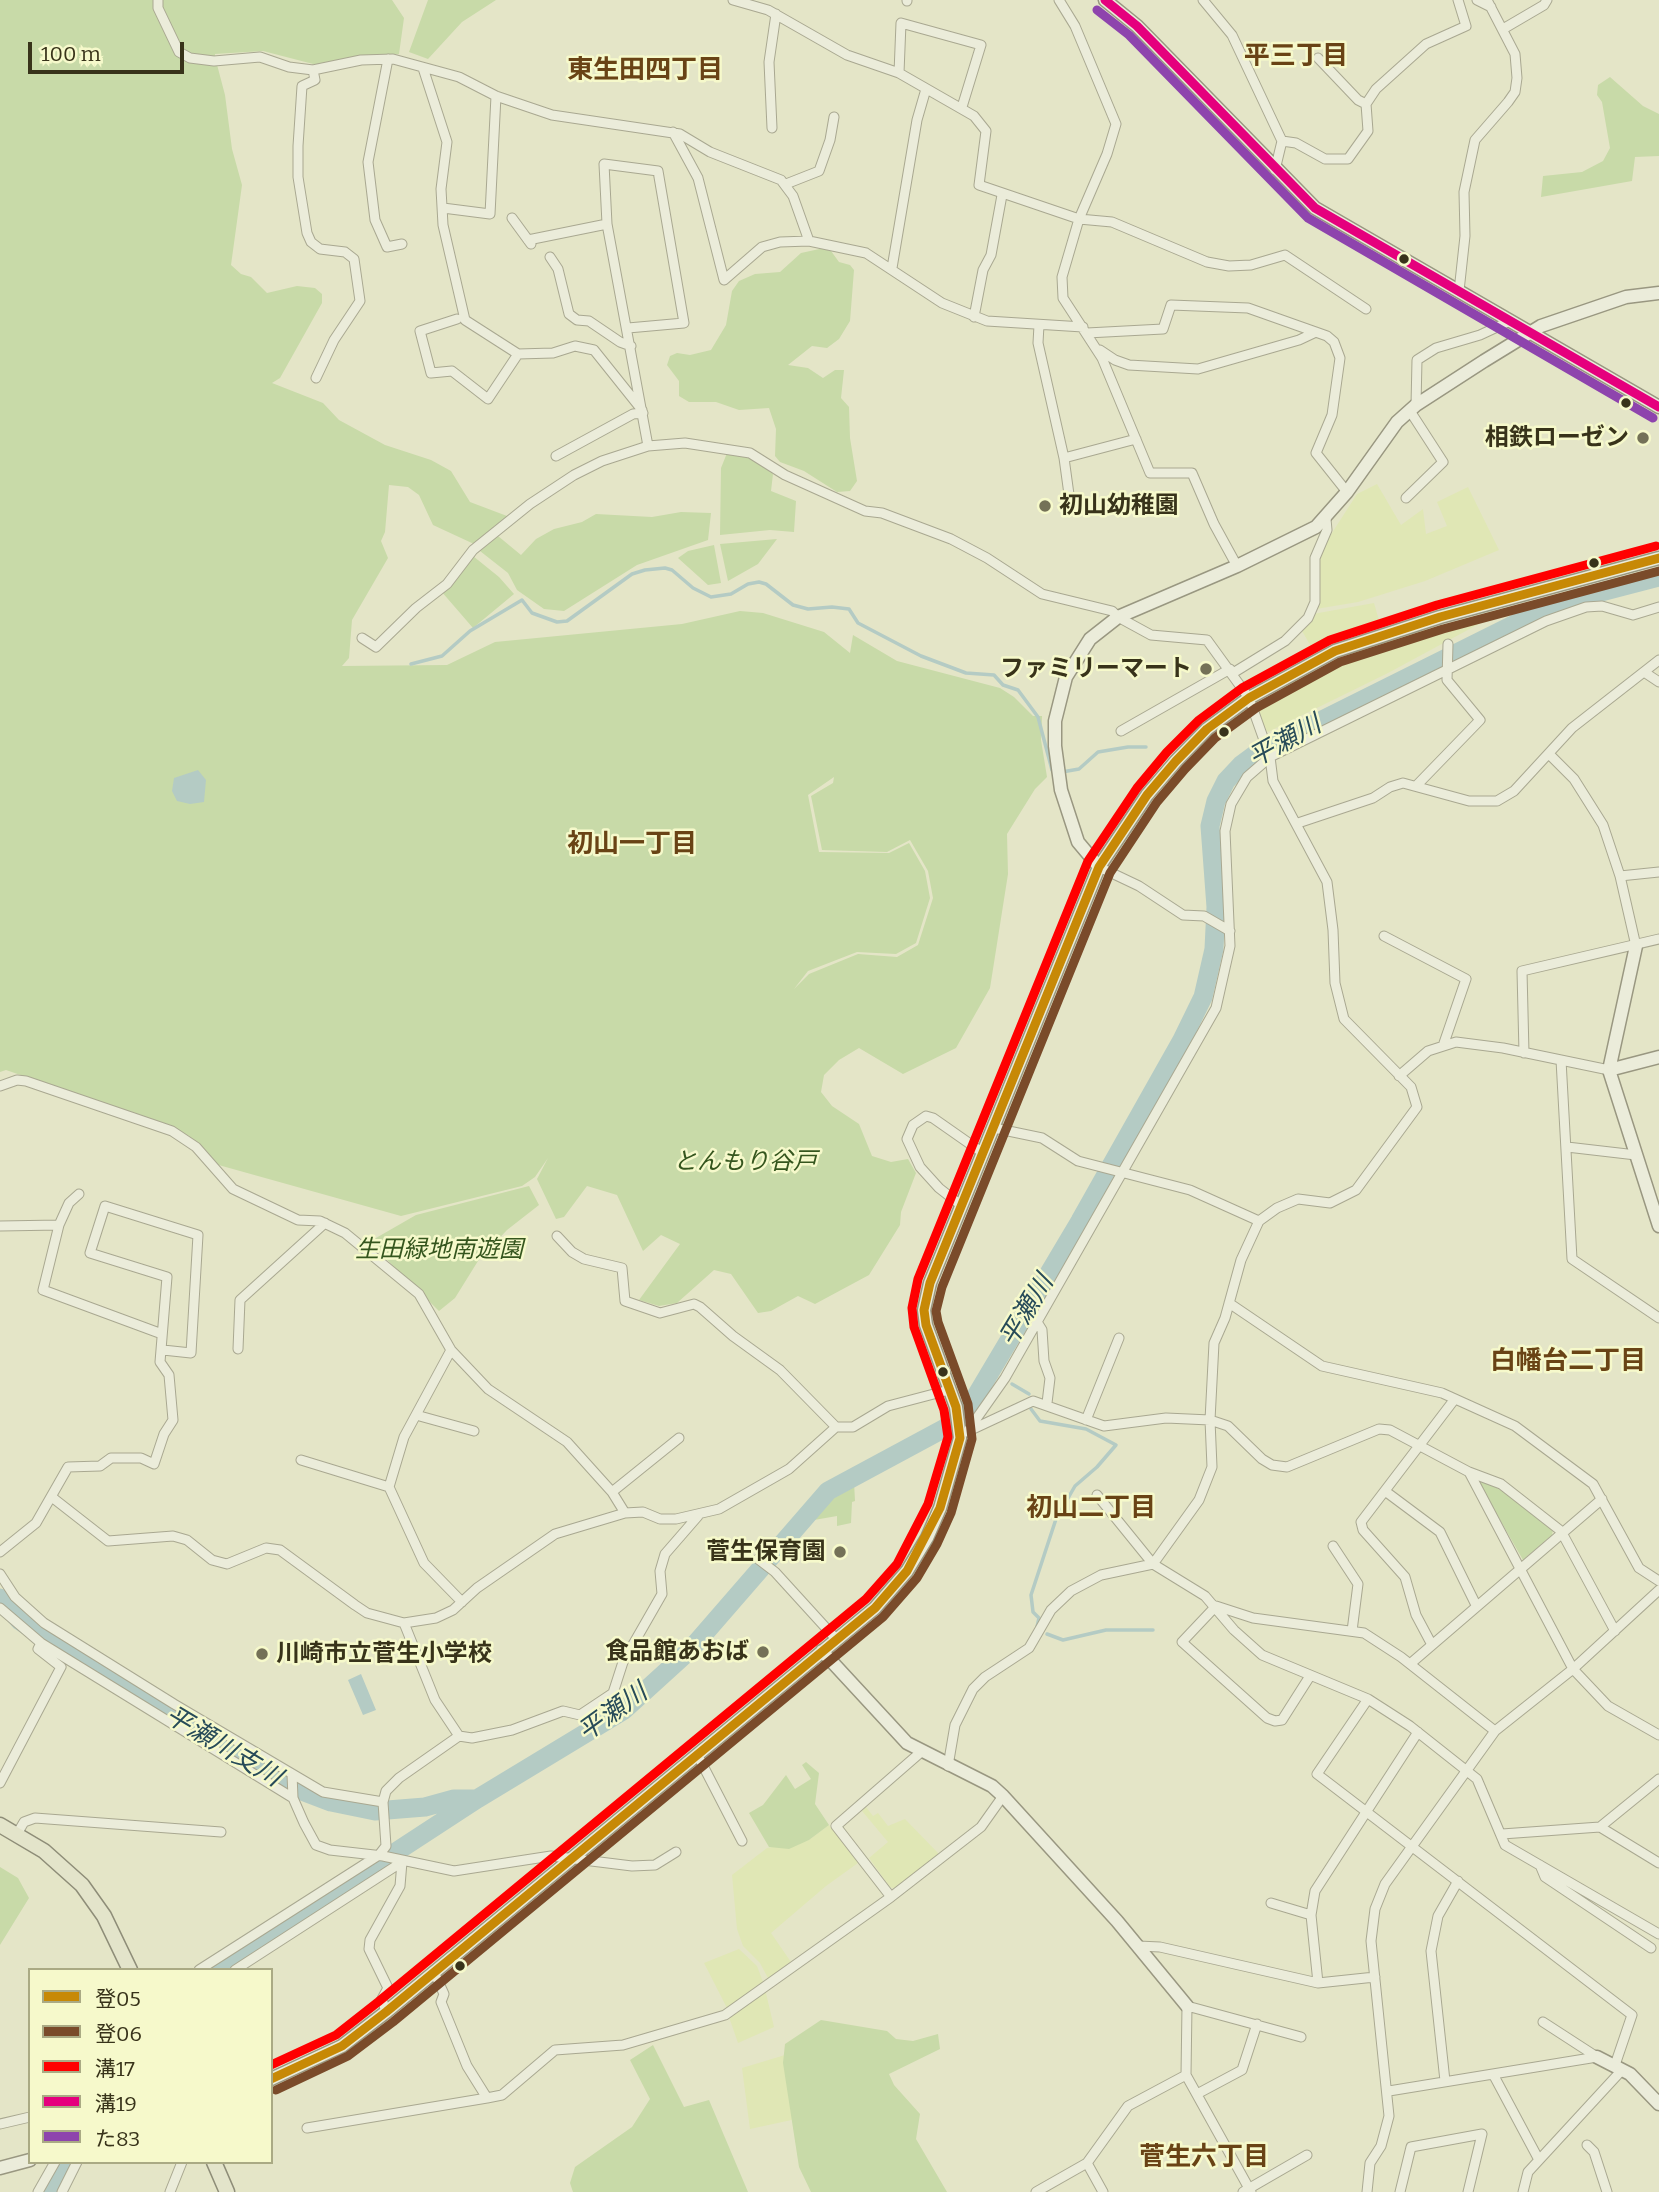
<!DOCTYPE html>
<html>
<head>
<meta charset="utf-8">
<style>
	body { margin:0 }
	#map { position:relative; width:1659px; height:2192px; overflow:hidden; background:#e4e5c7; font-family:Bitter,"Noto Sans JP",serif }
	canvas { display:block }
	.legend { position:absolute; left:28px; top:1968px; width:245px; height:196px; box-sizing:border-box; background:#f6f9cb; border:2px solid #aaaa84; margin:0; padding:9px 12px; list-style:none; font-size:21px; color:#38331a }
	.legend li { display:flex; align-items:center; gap:14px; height:35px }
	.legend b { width:35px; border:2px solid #aaaa84 }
	.scale { position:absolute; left:28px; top:42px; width:156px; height:32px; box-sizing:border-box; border:4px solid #38331a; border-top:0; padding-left:9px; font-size:21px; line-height:24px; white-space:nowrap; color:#38331a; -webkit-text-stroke:5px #f6f9cb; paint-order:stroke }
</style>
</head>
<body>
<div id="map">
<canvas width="1659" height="2192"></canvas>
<ul class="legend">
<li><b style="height:9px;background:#c78906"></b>登05</li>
<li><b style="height:9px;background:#7a4b2a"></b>登06</li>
<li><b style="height:9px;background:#f00"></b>溝17</li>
<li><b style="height:9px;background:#e5007d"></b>溝19</li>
<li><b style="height:9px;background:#8e44ad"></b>た83</li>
</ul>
<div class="scale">100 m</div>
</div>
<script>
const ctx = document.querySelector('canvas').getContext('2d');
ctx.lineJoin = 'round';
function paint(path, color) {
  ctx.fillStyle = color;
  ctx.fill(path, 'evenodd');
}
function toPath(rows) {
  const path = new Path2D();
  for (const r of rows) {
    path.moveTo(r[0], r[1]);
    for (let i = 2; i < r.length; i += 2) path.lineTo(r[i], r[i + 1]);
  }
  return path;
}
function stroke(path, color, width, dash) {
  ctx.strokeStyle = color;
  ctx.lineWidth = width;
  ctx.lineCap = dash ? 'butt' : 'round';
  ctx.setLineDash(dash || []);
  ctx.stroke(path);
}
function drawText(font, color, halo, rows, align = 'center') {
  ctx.font = font + ' Bitter,"Noto Sans JP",serif';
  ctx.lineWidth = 5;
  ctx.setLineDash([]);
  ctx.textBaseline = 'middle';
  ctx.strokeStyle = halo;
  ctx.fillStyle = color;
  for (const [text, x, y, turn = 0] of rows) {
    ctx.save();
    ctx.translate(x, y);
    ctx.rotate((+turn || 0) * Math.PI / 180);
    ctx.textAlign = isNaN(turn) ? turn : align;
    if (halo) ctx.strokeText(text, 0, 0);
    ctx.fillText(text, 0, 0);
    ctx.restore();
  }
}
const farmland = toPath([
	[1377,484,1401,525,1423,509,1426,534,1447,526,1437,502,1468,487,1499,550,1425,581,1358,602,1316,609,1316,568,1321,550,1357,494],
	[1374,603,1380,624,1312,648,1302,631,1313,614],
	[1489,612,1490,618,1388,673,1268,732,1265,730,1257,704,1296,680,1368,646],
	[866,1807,873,1816,878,1813,888,1826,905,1819,938,1853,938,1856,896,1889,890,1887,869,1858,888,1842,862,1811],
	[829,1825,858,1863,826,1886,771,1933,791,1962,768,1978,760,1963,743,1946,737,1929,732,1875,767,1848,809,1840],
	[739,1949,757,1966,763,1982,727,2008,704,1963],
	[765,1989,774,2027,738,2043,729,2017],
	[785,2055,796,2119,750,2129,742,2068]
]);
const green = toPath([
	[0,0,392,0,404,18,399,54,317,65,263,51,215,54,215,57,225,95,232,149,242,185,231,265,241,274,251,277,267,293,297,286,315,288,322,294,322,303,280,378,272,383,323,403,339,420,385,445,431,460,451,471,470,502,507,516,474,544,433,525,419,495,408,487,389,485,385,532,381,541,388,558,352,620,349,658,342,666,447,665,495,642,682,624,740,611,763,613,824,632,850,653,853,635,897,661,1000,688,1014,697,1033,716,1042,716,1041,740,1047,777,1035,789,1007,834,1008,874,990,988,956,1048,903,1074,859,1048,839,1060,824,1075,821,1092,832,1106,859,1124,872,1156,891,1162,908,1159,916,1173,901,1212,900,1225,869,1275,815,1304,798,1296,771,1311,758,1313,731,1274,714,1270,677,1303,659,1306,639,1300,680,1244,661,1235,643,1251,617,1195,587,1186,564,1217,556,1219,537,1179,548,1158,535,1177,522,1186,401,1216,215,1164,189,1136,175,1128,6,1070,0,1072],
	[834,777,833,783,811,796,822,850,887,852,910,840,928,871,933,898,918,945,897,957,858,954,809,974,794,989,808,971,857,952,896,954,916,943,930,898,925,871,909,843,889,853,819,852,808,795],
	[428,0,496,0,462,22,428,59,409,52],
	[1610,77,1643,106,1659,114,1659,156,1635,157,1632,181,1541,197,1543,176,1582,172,1603,161,1610,148,1602,102,1597,95,1598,85],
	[824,248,831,251,839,262,850,265,854,270,850,321,839,339,827,348,812,346,788,365,808,368,823,378,835,370,844,370,841,398,849,407,850,438,857,481,850,491,837,492,804,471,780,462,775,456,776,429,769,408,739,410,716,402,689,402,679,396,679,381,667,365,670,356,677,353,690,355,711,350,726,325,732,291,739,281,755,274,780,272,801,253],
	[727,453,751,457,773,474,771,491,796,501,794,532,770,530,720,535,721,468],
	[681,512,711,513,708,540,637,565,564,611,544,609,517,590,508,573,480,551,498,536,521,555,536,539,554,529,582,522,596,514,652,517],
	[777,539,758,564,728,581,720,544],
	[714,545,721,583,708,585,678,558,688,551],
	[473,556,499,577,514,594,473,628,441,591],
	[529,1186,539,1205,507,1230,478,1261,455,1298,439,1311,369,1242,416,1215],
	[1483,1481,1503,1491,1553,1530,1552,1535,1523,1560,1479,1483],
	[854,1482,855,1501,852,1502,851,1523,837,1526,837,1516,814,1520,841,1489],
	[806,1762,819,1773,815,1804,829,1825,809,1840,789,1849,769,1847,749,1813,763,1805,786,1775,795,1789,811,1779,802,1765],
	[0,1867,18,1878,29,1898,0,1945],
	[821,2020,887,2031,896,2039,913,2041,938,2034,940,2049,889,2074,894,2085,920,2114,916,2139,947,2192,811,2192,799,2167,783,2063,785,2044],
	[653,2045,684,2107,709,2100,748,2192,573,2192,570,2183,575,2167,632,2127,650,2099,630,2060]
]);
const water = toPath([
	[198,770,206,780,204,802,190,804,177,801,172,791,174,778],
	[361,1674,376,1710,363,1715,348,1680]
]);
const stream = toPath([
	[411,664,442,656,470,631,522,600,532,613,557,622,567,621,632,574,645,570,665,568,672,570,693,588,711,597,731,594,748,584,759,582,766,584,793,605,808,609,832,607,849,609,858,623,921,656,966,673,994,675,1003,685,1018,690,1038,717,1052,770],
	[1062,772,1079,769,1098,752,1128,747,1146,747],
	[989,1374,996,1377],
	[1012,1384,1029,1394],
	[1031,1409,1040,1421,1086,1429,1116,1445,1097,1467,1075,1486,1056,1519,1031,1595,1033,1612,1039,1618,1037,1627],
	[1047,1634,1063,1640,1106,1630,1153,1630]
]);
const river = toPath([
	[0,1598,20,1621,54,1644,276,1781,331,1802,375,1811,425,1807,454,1799,477,1799],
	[215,1970,477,1799,624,1710,690,1650,828,1491,945,1428,967,1411,1080,1221,1182,1040,1203,997,1214,949,1216,907,1210,826,1216,801,1226,781,1241,765,1260,751,1533,615,1574,599,1659,577],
	[52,2192,69,2162]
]);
const street = toPath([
	[158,0,158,8,179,52,190,58,214,61,260,57,289,67,313,70,361,60,393,59,459,77,496,96,552,115,680,134,710,152,781,180,793,196,809,241],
	[733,0,768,10,847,55,899,73,974,116,986,131,979,185,1079,219,1112,222,1207,262,1229,266,1251,265,1285,255,1366,309],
	[1059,0,1075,26,1116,124,1107,154,1079,219,1062,277,1063,298,1102,358,1150,473,1192,473,1214,524,1237,566],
	[1203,0,1232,35,1282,141,1275,170],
	[1477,0,1491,7],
	[907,1,907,0],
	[1503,29,1544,5,1547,0],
	[1318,58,1358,100,1366,104],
	[388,59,368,162,375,220,387,247,402,244],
	[423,68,447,142,441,189,443,225,465,320,518,354,553,353,575,346,594,350,642,410],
	[313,70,315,80,302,86,298,146,298,177,307,233,311,242,320,249,345,252,354,259,360,301,334,340,316,378],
	[899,73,901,23,981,45,962,107],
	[772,128,769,62,776,14],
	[673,132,698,178,724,280,762,247,780,242,809,241,866,253,942,303,987,321,1083,327],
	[1282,141,1296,143,1325,159,1348,159,1368,131,1366,104,1376,89,1426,44,1466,26,1458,0],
	[786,184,819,171,830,140,834,117],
	[443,208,490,214,496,96],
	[512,218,531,244],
	[528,240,607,224],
	[550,257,558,269,569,314,577,320,589,321,620,342,631,346],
	[892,268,917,120,926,89],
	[1459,291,1465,236,1464,192,1475,140,1508,102,1515,92,1517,78,1515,54,1487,0],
	[974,317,983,270,991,255,1002,195],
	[457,319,420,331,431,373,452,371,488,399,518,354],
	[1039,325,1038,343,1064,458,1071,509],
	[628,328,684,323,658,171,604,164,607,224,648,446],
	[1087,333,1163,329,1171,305,1248,308,1327,336,1334,342,1340,358,1332,415,1316,453,1347,492],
	[1100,350,1115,360,1129,365,1198,369,1299,340,1316,332],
	[1416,405,1417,360,1436,348,1480,335,1510,321],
	[556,456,633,414,643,413],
	[1064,458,1136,439],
	[1406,498,1443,462,1410,411],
	[362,638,376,647,416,608,447,584,473,550,530,504,574,475,602,461,648,446,685,443,750,453,785,475,865,511,882,513,951,539,987,558,1042,594,1112,611,1118,617,1151,635,1207,640,1249,698,1270,757,1273,781,1327,882,1333,930,1335,983,1344,1019,1411,1087,1417,1107,1356,1190,1330,1203,1298,1199,1277,1208,1259,1221,1241,1260,1225,1318,1214,1343,1210,1420,1212,1467,1199,1500,1153,1564,1101,1575,1071,1591,1051,1610,1029,1648,985,1677,973,1689,955,1725,948,1766],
	[1644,672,1659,682],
	[1233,673,1285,641,1308,618,1315,602,1315,558,1327,530,1326,519],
	[1121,731,1230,669],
	[1549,754,1574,779,1603,825,1620,876,1636,946],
	[1417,785,1480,720,1447,680,1448,644],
	[1298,823,1373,798,1390,787,1403,783,1469,801,1497,801,1514,791,1572,728,1659,660],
	[1099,867,1139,886,1183,915,1204,916,1230,931],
	[1620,876,1659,872],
	[1384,936,1466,979,1444,1043],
	[1524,1053,1522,971,1659,939],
	[1561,1060,1572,1259,1659,1318],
	[1399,1076,1428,1051,1456,1042,1503,1048,1609,1070],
	[0,1086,17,1080,26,1081,172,1131,196,1147,233,1189,298,1220,320,1221,345,1233,419,1294,451,1350,488,1389,567,1442,612,1492,625,1513],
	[994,1128,1042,1138,1078,1161,1190,1190,1259,1221],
	[1567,1147,1636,1155],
	[79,1194,69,1203,59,1225,43,1290,162,1334],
	[962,1206,939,1188,920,1167,907,1139,913,1125,926,1116,933,1118,983,1153],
	[0,1226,59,1225],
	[557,1236,572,1252,584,1259,622,1268,625,1301,660,1313,694,1304,700,1307,733,1336,780,1370,836,1427],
	[1229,1303,1322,1366,1442,1393,1515,1426,1593,1484,1639,1568,1659,1581],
	[1037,1322,1042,1330,1044,1361,1050,1378,1047,1403],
	[238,1349,240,1300,325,1223],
	[416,1415,474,1431],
	[1086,1420,1119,1338],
	[973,1429,1033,1401,1104,1426,1166,1418,1210,1420,1228,1426,1262,1459,1272,1465,1287,1467,1379,1429,1390,1430,1469,1472,1501,1484,1561,1531,1615,1631],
	[967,1432,1005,1378,1216,1008,1230,946,1225,831,1231,804,1247,777,1270,757,1546,621,1586,607,1602,606,1633,615,1659,607],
	[301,1460,389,1487,424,1563,462,1602],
	[1469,1472,1573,1669,1608,1706,1659,1735],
	[389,1487,404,1437,451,1350],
	[1385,1491,1440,1532,1476,1605],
	[612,1492,679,1438],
	[1097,1495,1153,1564,1205,1596,1234,1630,1262,1655,1368,1699,1410,1726,1477,1779,1505,1845,1659,1934],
	[53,1498,108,1541,173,1536,187,1540,212,1560,227,1564,266,1548,280,1550,355,1605,367,1613,404,1623,436,1618,453,1610,477,1588,555,1534,625,1513,643,1512,660,1519,676,1519,719,1509,789,1469,836,1427,853,1427,888,1406,949,1390],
	[1333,1546,1358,1584,1352,1631],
	[0,1552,36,1523,68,1467,100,1466,111,1458,141,1458,154,1464,164,1434,173,1420,169,1375,160,1362,167,1277,90,1253,105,1206,198,1235,191,1353,163,1350],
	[758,1559,775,1572,836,1639],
	[0,1574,15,1597,44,1623,174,1704,323,1792,383,1802],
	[0,1608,41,1643,293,1798],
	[404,1623,435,1700,459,1736],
	[1432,1645,1416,1615,1405,1577,1363,1530,1361,1522,1454,1400],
	[1410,1664,1602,1499],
	[1310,1676,1282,1720,1275,1721,1267,1718,1182,1642,1216,1606,1253,1618,1364,1633,1401,1657,1495,1731],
	[1368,1699,1317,1774,1632,2015,1615,2065],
	[697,1754,742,1841],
	[292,1774,293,1798,304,1823,316,1845,330,1850,383,1856,454,1871,551,1856,632,1866,655,1865,676,1852],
	[0,1783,61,1667,38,1649,41,1643],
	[1600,1827,1659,1779],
	[17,1834,24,1822,35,1818,221,1832],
	[1502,1834,1600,1827,1659,1863],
	[1540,1865,1545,1877,1651,1948],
	[891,1897,836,1826,921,1752],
	[1271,1903,1311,1915],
	[1138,1946,1160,1947,1318,1983,1375,1977],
	[199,1970,379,1855,386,1846,383,1802,386,1791,399,1778,459,1736,472,1738,512,1730,563,1711,580,1715,613,1693,623,1662,662,1594,660,1571,665,1554,698,1516],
	[235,1970,402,1862],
	[434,1972,444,1994,441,2002,467,2066,487,2098,502,2095,555,2050,623,2045,725,2015,891,1897,981,1827,1003,1796],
	[1318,1983,1311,1915,1315,1891,1418,1732],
	[386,2012,382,1999,388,1988,369,1949,370,1940,400,1886,402,1862],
	[1543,2022,1597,2057],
	[1493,2074,1539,2160],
	[1445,2081,1431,1951,1438,1916,1458,1881],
	[1389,2091,1597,2057],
	[1197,2094,1242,2070,1257,2024],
	[0,2124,30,2117],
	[307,2128,487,2098],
	[1587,2145,1594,2152,1607,2192],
	[1087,2163,1103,2192],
	[38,2192,55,2162],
	[62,2192,77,2162],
	[170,2192,182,2162],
	[1036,2192,1087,2163,1128,2106,1186,2075],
	[1243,2192,1307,2155],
	[1251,2192,1186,2075,1187,2006,1301,2037],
	[1367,2192,1370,2163,1381,2146,1389,2116,1371,1941,1375,1909,1385,1884,1495,1731,1573,1669,1659,1590],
	[1400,2192,1411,2147,1482,2134,1468,2192],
	[1523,2192,1528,2172,1622,2070]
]);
const secondary = toPath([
	[1105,0,1137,26,1315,208,1659,407],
	[1099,867,1078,842,1061,790,1055,746,1055,721,1066,677,1090,639,1118,617,1237,566,1316,527,1347,492,1397,422,1416,405,1484,361,1541,326,1626,297,1659,293],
	[1636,946,1609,1070,1659,1226],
	[1609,1070,1659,1057],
	[822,1651,907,1743,992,1786,1003,1796,1117,1921,1187,2006],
	[1597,2057,1630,2074,1659,2104],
	[271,2079,342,2046,386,2012,875,1608,907,1571,927,1538,940,1508,960,1438,956,1407,926,1325,924,1310,930,1283,1099,867,1147,795,1176,761,1207,729,1249,698,1335,651,1440,617,1659,558],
	[0,2168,30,2160]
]);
const primary = toPath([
	[0,1825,44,1851,82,1885,104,1916,130,1970],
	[214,2162,227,2192]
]);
const bus1 = toPath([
	[271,2079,342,2046,386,2012,875,1608,907,1571,940,1508,960,1438,956,1407,926,1325,924,1310,930,1283,1099,867,1147,795,1176,761,1207,729,1249,698,1335,651,1440,617,1659,558]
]);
const bus2 = toPath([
	[276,2090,348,2056,393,2022,883,1617,917,1578,937,1544,951,1513,972,1439,968,1404,938,1322,936,1311,942,1287,1110,873,1157,802,1185,769,1215,738,1256,708,1340,662,1443,629,1659,571]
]);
const bus3 = toPath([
	[271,2065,336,2035,378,2002,866,1599,897,1564,928,1504,948,1437,944,1410,914,1327,912,1308,918,1279,1088,861,1137,788,1167,752,1199,720,1242,688,1330,640,1437,605,1656,546]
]);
const bus4 = toPath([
	[1105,0,1137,26,1315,208,1659,407]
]);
const bus5 = toPath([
	[1097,10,1129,35,1308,218,1653,418]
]);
const markers = [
	[1404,259,6,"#38331a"],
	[1626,403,6,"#38331a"],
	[1643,438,7,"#747157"],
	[1045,506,7,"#747157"],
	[1594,563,6,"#38331a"],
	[1206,669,7,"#747157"],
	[1224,732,6,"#38331a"],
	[943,1372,6,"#38331a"],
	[840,1552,7,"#747157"],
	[763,1652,7,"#747157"],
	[262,1654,7,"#747157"],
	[460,1966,6,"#38331a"]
];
const poiNames = [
	["相鉄ローゼン",1629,438],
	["初山幼稚園",1059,506,"left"],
	["ファミリーマート",1192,669],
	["菅生保育園",826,1552],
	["食品館あおば",749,1652],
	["川崎市立菅生小学校",276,1654,"left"]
];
const parkNames = [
	["とんもり谷戸",745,1162],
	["生田緑地南遊園",439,1250]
];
const neighbourhoodNames = [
	["平三丁目",1296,57],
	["東生田四丁目",645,71],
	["初山一丁目",632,845],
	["白幡台二丁目",1568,1362],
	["初山二丁目",1091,1509],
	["菅生六丁目",1204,2158]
];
const waterNames = [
	["平瀬川",1285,742,-29],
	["平瀬川",1027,1311,-59],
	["平瀬川",613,1713,-36],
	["平瀬川支川",223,1747,31]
];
paint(farmland, '#e0e7b5');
paint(green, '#c8daa8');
paint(water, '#b4cbc4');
stroke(stream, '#b4cbc4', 3.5);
stroke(river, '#b4cbc4', 19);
stroke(street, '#a9a891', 11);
stroke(secondary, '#999781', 15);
stroke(primary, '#8e8d78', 17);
stroke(street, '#ebecda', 9);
stroke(secondary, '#ebecda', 12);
stroke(primary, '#e3e4ca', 14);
stroke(bus1, '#c78906', 9);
stroke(bus2, '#7a4b2a', 9);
stroke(bus3, '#f00', 9);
stroke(bus4, '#e5007d', 9);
stroke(bus5, '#8e44ad', 9);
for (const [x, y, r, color] of markers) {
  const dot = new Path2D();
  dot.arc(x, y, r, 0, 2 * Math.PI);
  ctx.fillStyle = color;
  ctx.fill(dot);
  stroke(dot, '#f6f9cb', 2.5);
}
drawText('bold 24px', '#38331a', '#f6f9cb', poiNames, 'right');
drawText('italic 24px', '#35561e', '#f6f9cb', parkNames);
drawText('bold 26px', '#694315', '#f6f9cb', neighbourhoodNames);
drawText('italic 26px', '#274b59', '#f6f9cb', waterNames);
</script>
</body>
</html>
